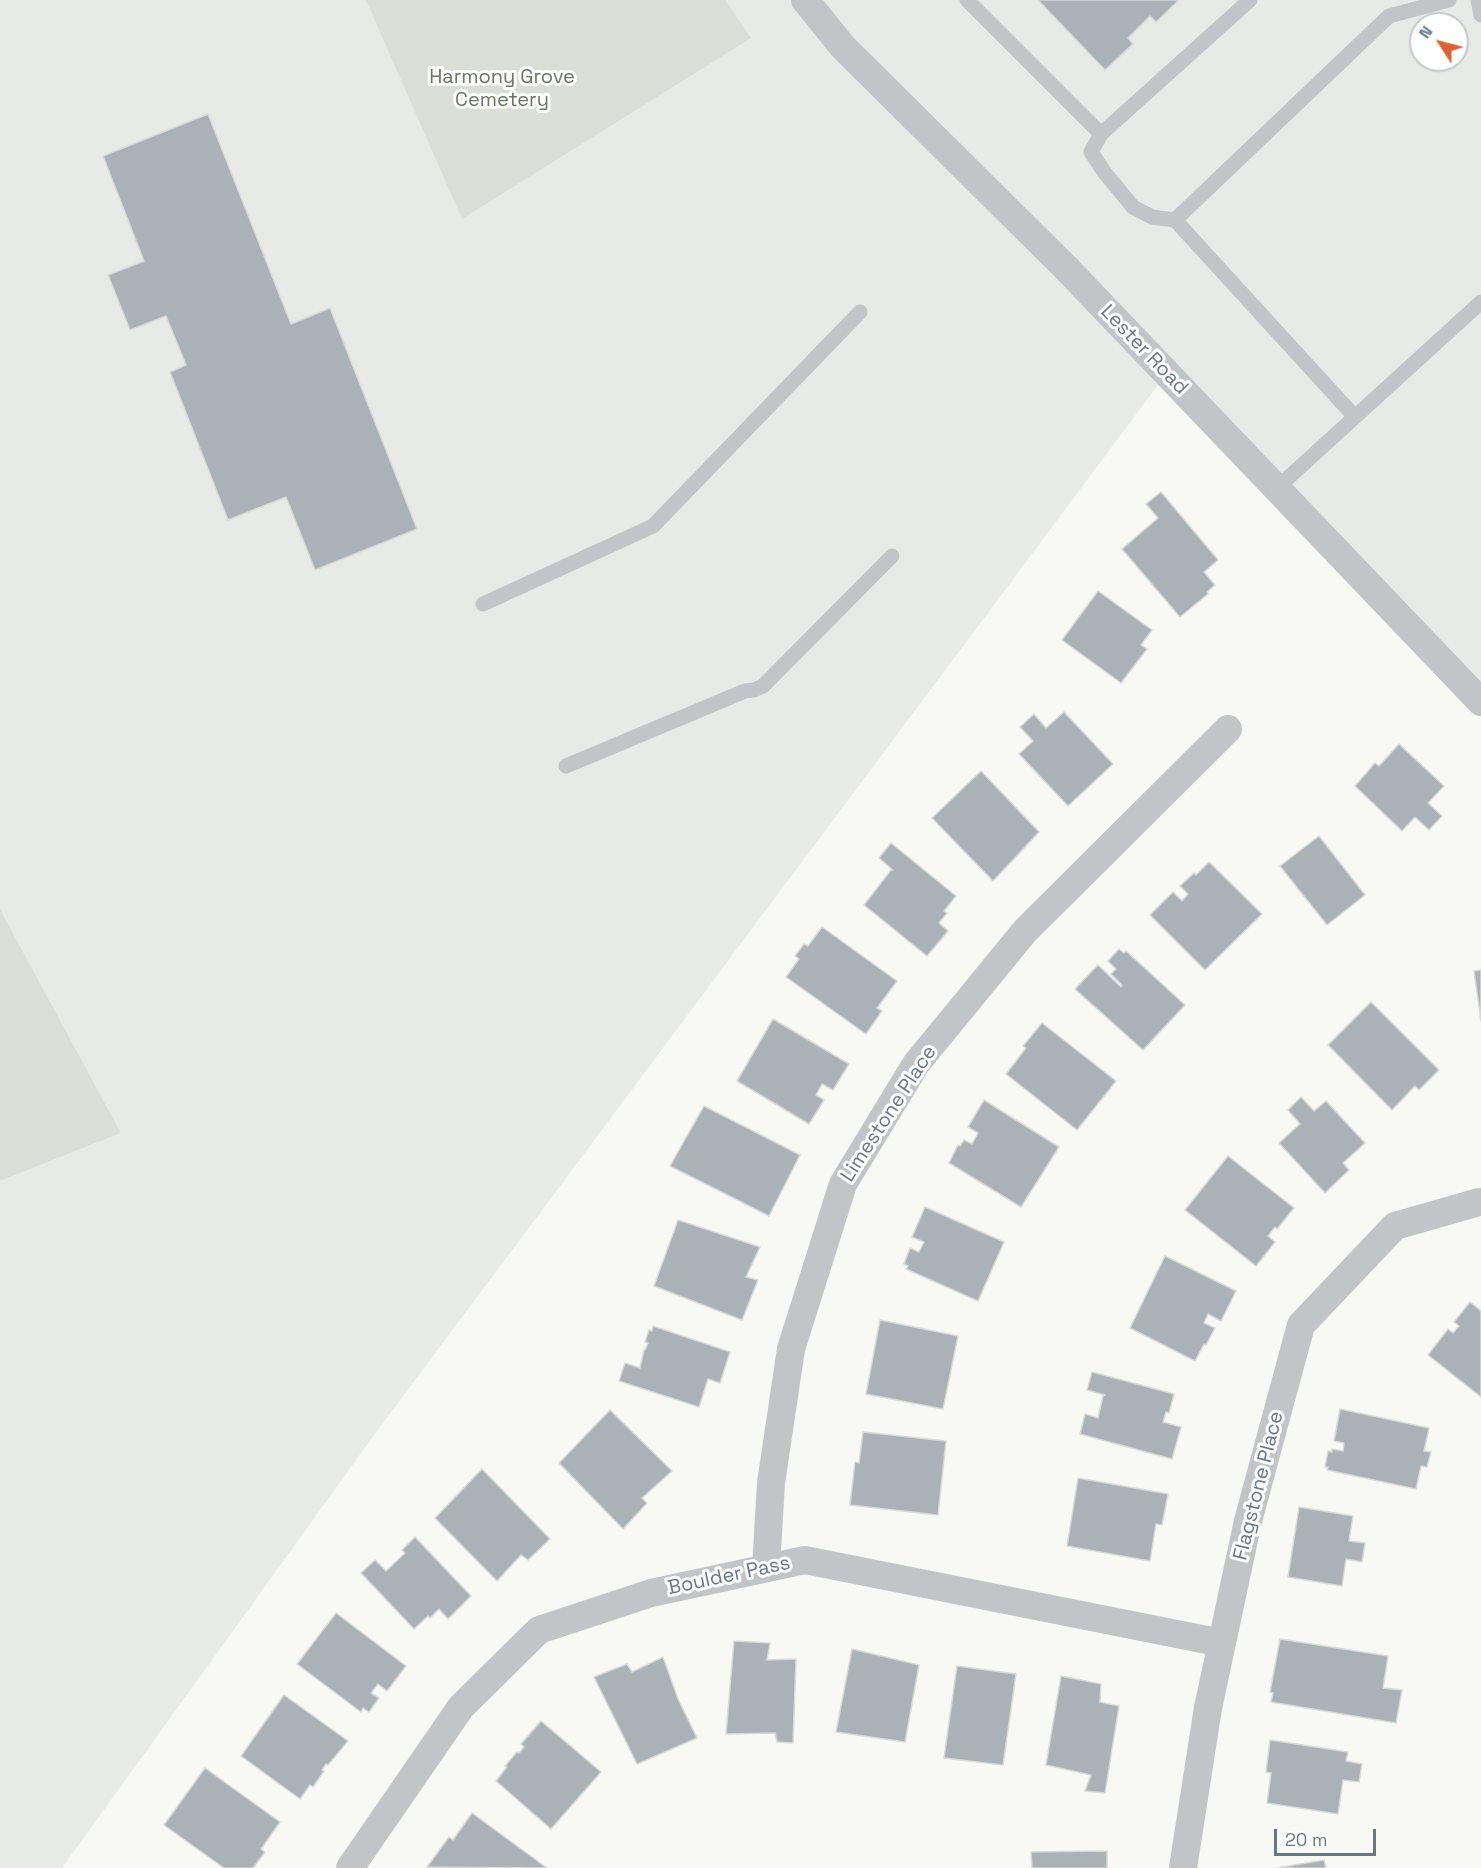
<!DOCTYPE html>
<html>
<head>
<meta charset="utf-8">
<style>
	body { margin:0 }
	#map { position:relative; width:1481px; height:1868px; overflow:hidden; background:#f8f8f5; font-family:"Space Grotesk",sans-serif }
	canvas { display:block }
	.north { position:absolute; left:1409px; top:12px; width:60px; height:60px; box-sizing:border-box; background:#fff; border:2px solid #c3c9ce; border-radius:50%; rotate:306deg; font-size:16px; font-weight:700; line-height:24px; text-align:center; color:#687785 }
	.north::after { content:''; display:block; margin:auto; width:21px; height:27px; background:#db6032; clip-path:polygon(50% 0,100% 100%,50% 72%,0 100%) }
	.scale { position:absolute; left:1274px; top:1829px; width:102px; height:27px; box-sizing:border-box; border:3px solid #687785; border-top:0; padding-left:8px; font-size:18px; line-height:21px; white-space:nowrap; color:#687785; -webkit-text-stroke:4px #fff; paint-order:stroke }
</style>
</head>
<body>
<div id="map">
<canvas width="1481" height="1868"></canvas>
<div class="north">N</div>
<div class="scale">20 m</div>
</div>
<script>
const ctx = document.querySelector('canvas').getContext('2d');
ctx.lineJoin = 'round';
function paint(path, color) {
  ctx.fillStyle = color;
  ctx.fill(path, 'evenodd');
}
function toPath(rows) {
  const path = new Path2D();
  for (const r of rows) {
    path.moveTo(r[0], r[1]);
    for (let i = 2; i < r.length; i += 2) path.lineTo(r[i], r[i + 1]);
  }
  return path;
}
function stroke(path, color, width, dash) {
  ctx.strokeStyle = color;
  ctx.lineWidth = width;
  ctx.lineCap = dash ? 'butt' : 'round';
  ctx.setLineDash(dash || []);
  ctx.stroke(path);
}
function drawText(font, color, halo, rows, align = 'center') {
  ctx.font = font + ' "Space Grotesk",sans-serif';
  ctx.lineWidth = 6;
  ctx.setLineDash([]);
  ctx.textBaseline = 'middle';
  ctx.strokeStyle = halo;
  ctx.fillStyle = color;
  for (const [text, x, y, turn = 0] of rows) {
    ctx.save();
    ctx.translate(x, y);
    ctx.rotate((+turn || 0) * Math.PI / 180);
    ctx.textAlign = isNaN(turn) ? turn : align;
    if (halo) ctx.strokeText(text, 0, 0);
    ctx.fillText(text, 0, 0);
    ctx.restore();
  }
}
const built = toPath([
	[0,0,1481,0,1481,692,1158,385,377,1431,62,1868,0,1868,0,1181,121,1133,0,909],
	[1421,24,1457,24,1457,60,1421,60]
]);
const green = toPath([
	[366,0,725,0,751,38,462,219],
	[0,909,121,1133,0,1181]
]);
const building = toPath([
	[1038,0,1179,0,1156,22,1150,16,1128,38,1133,44,1105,70,1038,0],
	[208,114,291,324,330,308,417,529,315,570,286,497,228,520,170,372,186,365,166,316,130,330,108,275,144,261,103,156,208,114],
	[1161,492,1218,560,1204,572,1215,585,1207,592,1208,594,1180,617,1122,549,1158,518,1146,504,1161,492],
	[1098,591,1152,630,1141,645,1147,649,1121,683,1062,640,1098,591],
	[1064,712,1113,764,1068,806,1019,754,1033,741,1020,727,1034,714,1046,728,1064,712],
	[1399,744,1444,786,1428,803,1442,816,1429,830,1415,817,1402,831,1355,786,1375,763,1379,766,1399,744],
	[981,771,1039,832,993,881,932,818,981,771],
	[1319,836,1365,895,1327,925,1280,866,1319,836],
	[891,843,956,896,944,911,947,913,939,923,948,931,927,956,864,905,891,870,893,870,879,858,891,843],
	[1209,862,1262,914,1205,970,1150,915,1173,892,1182,901,1188,894,1180,886,1194,873,1196,875,1209,862],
	[822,927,897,981,877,1008,882,1011,866,1034,786,977,799,959,795,956,804,944,808,946,822,927],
	[1119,949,1124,953,1126,951,1185,1005,1143,1050,1075,989,1098,965,1121,987,1122,985,1111,974,1116,969,1108,961,1119,949],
	[1481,970,1481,1021,1474,971,1481,970],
	[1371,1002,1439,1070,1419,1090,1415,1086,1392,1110,1328,1045,1371,1002],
	[773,1019,849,1064,833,1090,822,1084,816,1095,824,1100,809,1124,737,1081,773,1019],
	[1042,1023,1116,1081,1077,1130,1006,1074,1026,1048,1023,1046,1042,1023],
	[1301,1097,1314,1111,1326,1101,1365,1143,1343,1163,1349,1170,1325,1193,1279,1143,1300,1124,1288,1110,1301,1097],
	[984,1100,1059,1147,1021,1207,949,1163,958,1145,960,1146,964,1140,972,1144,978,1133,968,1127,984,1100],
	[704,1106,800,1155,769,1216,670,1166,704,1106],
	[1228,1156,1294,1208,1277,1229,1275,1227,1268,1236,1275,1242,1256,1266,1185,1210,1228,1156],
	[925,1207,1004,1242,978,1301,906,1269,908,1266,904,1264,910,1248,919,1252,924,1242,912,1237,925,1207],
	[678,1220,760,1247,746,1277,758,1280,742,1320,654,1286,678,1220],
	[1165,1256,1236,1291,1221,1321,1208,1314,1204,1323,1215,1328,1206,1345,1204,1344,1195,1361,1130,1328,1165,1256],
	[1470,1302,1481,1311,1481,1397,1428,1355,1448,1329,1453,1333,1459,1326,1454,1322,1470,1302],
	[880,1320,958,1336,943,1409,866,1394,880,1320],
	[653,1326,730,1352,720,1383,708,1379,699,1407,619,1381,625,1363,640,1368,644,1350,645,1350,648,1343,645,1342,649,1330,652,1331,653,1326],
	[1092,1372,1174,1394,1169,1413,1166,1412,1163,1422,1181,1427,1172,1459,1080,1434,1085,1414,1098,1418,1103,1396,1105,1395,1087,1390,1092,1372],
	[1340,1409,1429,1428,1424,1451,1431,1452,1427,1467,1421,1466,1416,1489,1327,1470,1328,1467,1325,1467,1328,1451,1332,1452,1332,1449,1343,1451,1344,1443,1334,1441,1340,1409],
	[610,1410,672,1471,642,1498,647,1503,623,1529,559,1463,610,1410],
	[863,1432,946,1441,938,1515,850,1505,855,1462,859,1463,863,1432],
	[482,1469,550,1539,528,1560,521,1555,497,1581,435,1518,482,1469],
	[1078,1478,1168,1494,1162,1525,1156,1524,1150,1561,1067,1546,1078,1478],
	[1299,1507,1353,1516,1349,1541,1365,1543,1362,1562,1346,1559,1342,1586,1288,1577,1299,1507],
	[415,1537,471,1596,448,1619,439,1609,430,1618,428,1616,414,1629,361,1573,375,1560,386,1571,405,1553,402,1550,415,1537],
	[336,1613,406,1666,387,1691,378,1684,371,1693,379,1698,369,1712,363,1708,361,1712,297,1664,336,1613],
	[1280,1639,1388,1656,1383,1688,1402,1690,1396,1723,1271,1702,1273,1693,1270,1692,1280,1639],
	[734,1641,770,1643,767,1660,796,1659,793,1743,777,1742,775,1733,726,1734,734,1641],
	[852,1649,919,1665,905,1742,836,1732,852,1649],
	[663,1657,678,1699,697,1738,637,1764,594,1677,627,1664,632,1672,663,1657],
	[957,1666,1016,1674,1003,1765,944,1758,957,1666],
	[1061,1676,1101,1684,1100,1702,1119,1706,1105,1793,1085,1791,1091,1775,1046,1765,1061,1676],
	[284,1695,348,1741,328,1765,326,1764,322,1770,324,1771,313,1787,310,1785,300,1799,241,1756,284,1695],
	[541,1721,601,1772,551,1829,496,1781,507,1767,505,1766,517,1752,519,1753,524,1747,521,1744,541,1721],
	[1270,1740,1348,1752,1346,1761,1362,1764,1359,1782,1343,1780,1338,1814,1267,1803,1271,1773,1266,1772,1270,1740],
	[205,1768,280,1822,261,1849,265,1852,253,1868,224,1868,164,1825,205,1768],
	[472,1813,547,1868,546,1868,427,1867,449,1837,453,1840,472,1813],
	[1107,1851,1107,1868,1032,1868,1031,1852,1107,1851],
	[1324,1860,1326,1868,1277,1868,1324,1860]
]);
const lane = toPath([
	[967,0,1101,134,1250,0],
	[1478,0,1481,15],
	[1101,134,1091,152,1105,173,1133,207,1152,217,1175,220],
	[1355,417,1175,220,1389,16,1449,0],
	[1277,488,1481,302],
	[483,604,653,526,860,312],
	[566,766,745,691,754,690,763,686,892,556]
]);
const street = toPath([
	[805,0,843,47,1067,269,1481,702],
	[766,1568,771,1483,791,1349,843,1184,916,1064,1025,931,1228,729],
	[350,1868,461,1707,539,1630,651,1593,805,1560,1222,1643],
	[1183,1868,1208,1708,1248,1521,1301,1325,1395,1226,1479,1202]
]);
const parkNames = [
	["Harmony Grove",502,78],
	["Cemetery",502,101]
];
const streetNames = [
	["Lester Road",1144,350,46],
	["Limestone Place",889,1114,-57],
	["Flagstone Place",1259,1486,-76],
	["Boulder Pass",729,1576,-12]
];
paint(built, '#e8eae8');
paint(green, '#d9ded6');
paint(building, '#aab1b7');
stroke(building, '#d9d9d7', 1.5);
stroke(lane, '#c1c5c8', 15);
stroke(street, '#c1c5c8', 28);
drawText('20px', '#667763', '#fff', parkNames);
drawText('20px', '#687785', '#fff', streetNames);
</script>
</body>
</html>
